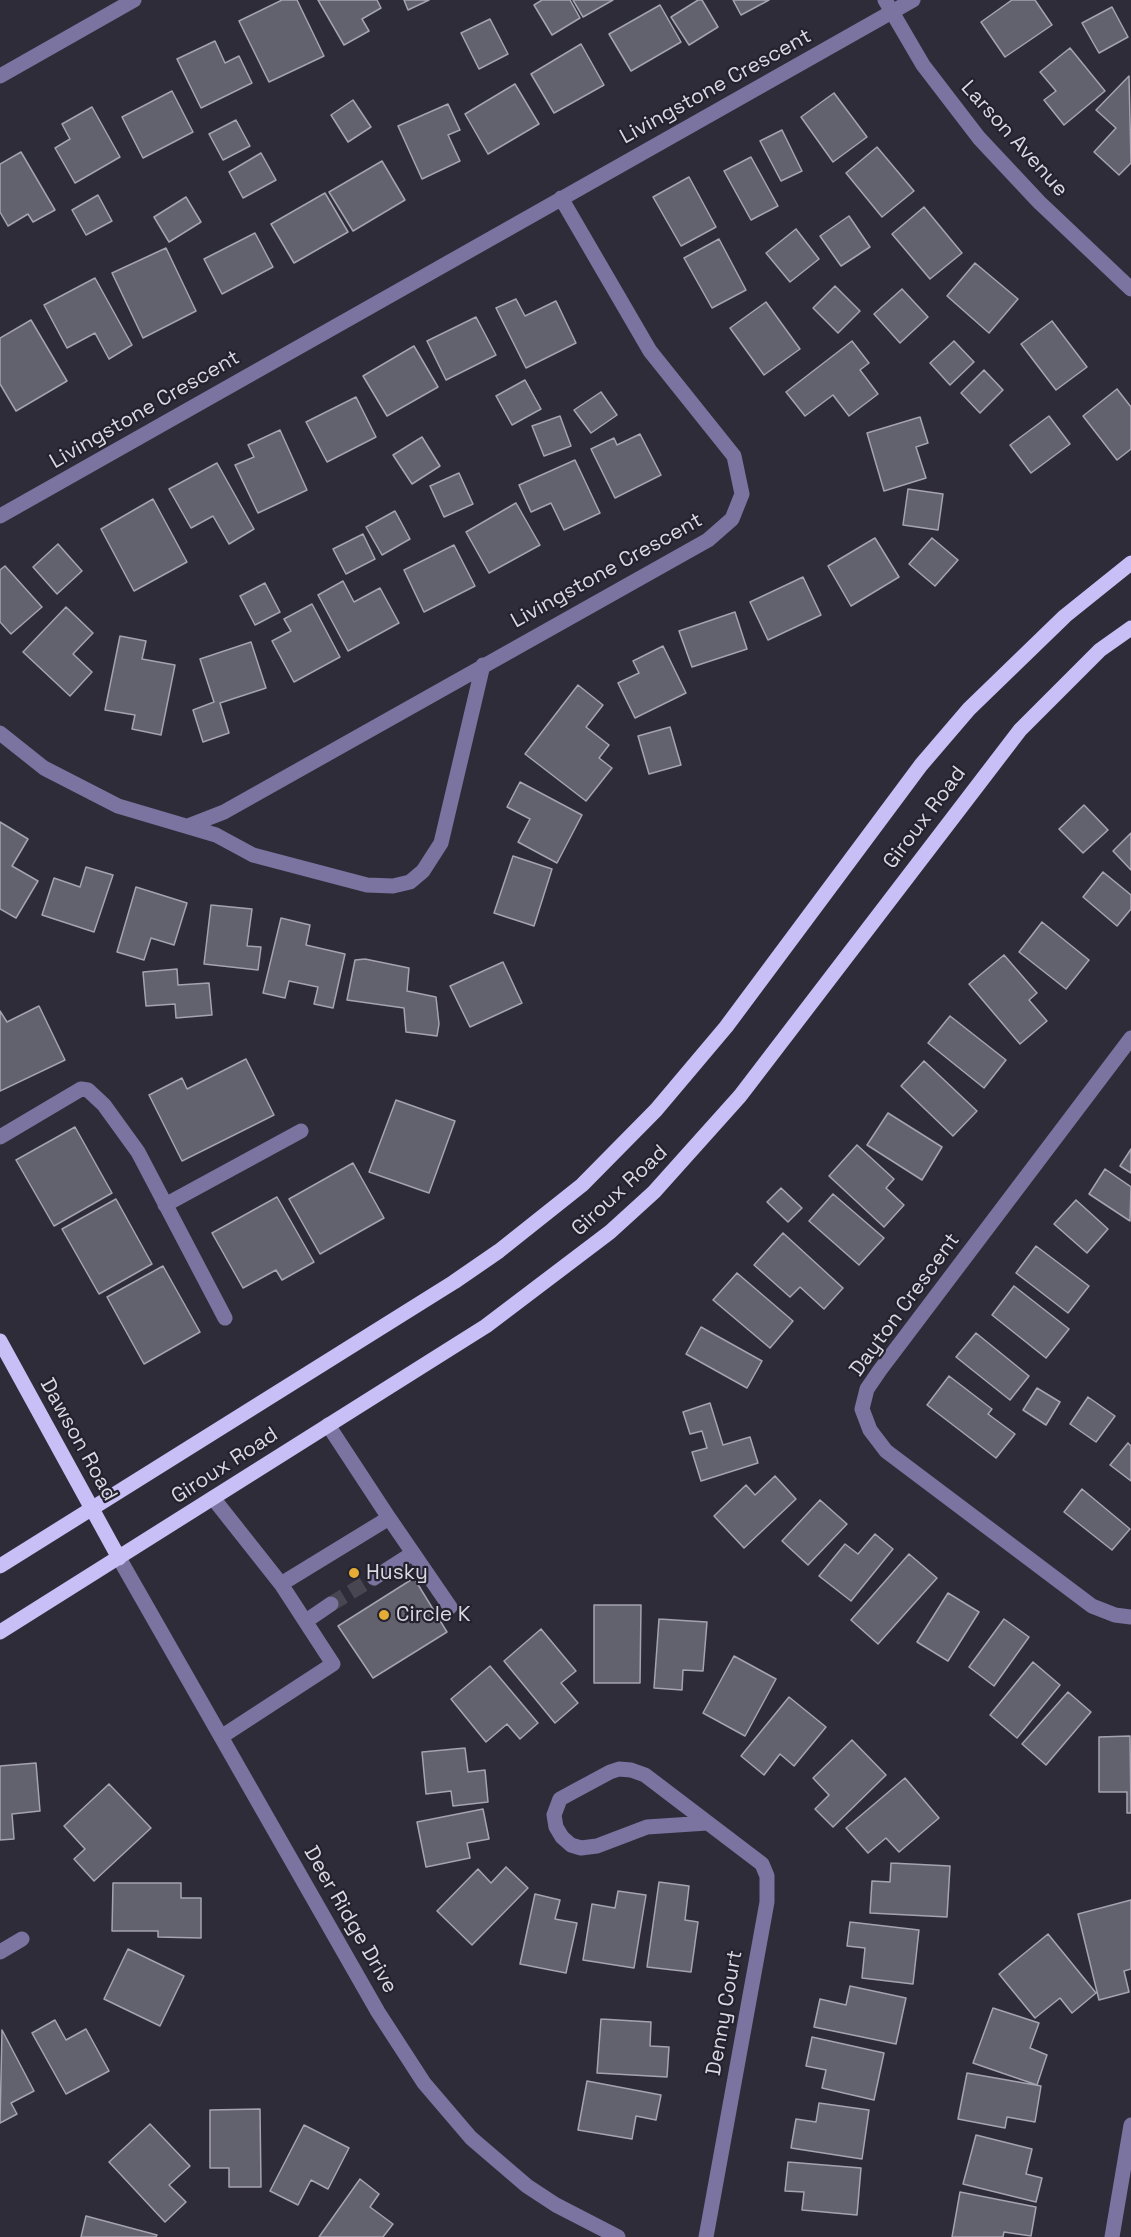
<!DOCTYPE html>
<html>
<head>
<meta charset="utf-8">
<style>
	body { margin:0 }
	canvas { display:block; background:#2e2c38 }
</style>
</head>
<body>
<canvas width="1131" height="2237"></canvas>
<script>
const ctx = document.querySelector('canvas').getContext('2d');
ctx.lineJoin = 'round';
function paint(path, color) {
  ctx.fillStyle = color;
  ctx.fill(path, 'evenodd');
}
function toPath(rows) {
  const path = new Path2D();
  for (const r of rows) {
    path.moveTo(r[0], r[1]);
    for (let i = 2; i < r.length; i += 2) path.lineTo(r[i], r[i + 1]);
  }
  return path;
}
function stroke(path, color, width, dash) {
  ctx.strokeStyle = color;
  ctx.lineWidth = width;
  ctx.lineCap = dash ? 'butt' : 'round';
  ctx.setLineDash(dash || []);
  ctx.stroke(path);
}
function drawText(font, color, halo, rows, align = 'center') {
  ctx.font = font + ' "Space Grotesk",sans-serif';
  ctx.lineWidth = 4.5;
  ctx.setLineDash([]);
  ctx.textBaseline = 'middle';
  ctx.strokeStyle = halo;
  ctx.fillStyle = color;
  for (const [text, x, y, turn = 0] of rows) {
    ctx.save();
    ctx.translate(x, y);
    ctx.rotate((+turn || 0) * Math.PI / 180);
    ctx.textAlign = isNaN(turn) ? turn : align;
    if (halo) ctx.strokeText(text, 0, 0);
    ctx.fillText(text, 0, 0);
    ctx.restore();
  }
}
const building = toPath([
	[282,0,297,0,324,56,269,82,239,21,282,0],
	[318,0,377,0,381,8,362,19,369,31,344,45,318,0],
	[404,0,429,0,408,10,404,0],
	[542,0,570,0,580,18,552,35,534,5,542,0],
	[573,0,613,0,583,17,573,0],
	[698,0,702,0,718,27,689,45,671,17,698,0],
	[733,0,769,0,741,15,733,0],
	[1012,0,1035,0,1052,25,1005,57,981,22,1012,0],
	[660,5,681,42,631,71,609,34,660,5],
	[1112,7,1128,37,1099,53,1082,23,1112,7],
	[490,19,508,54,479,69,461,33,490,19],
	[215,41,225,63,239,56,252,83,201,108,177,59,215,41],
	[581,44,604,85,554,113,531,74,581,44],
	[1070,48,1105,91,1064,125,1044,100,1056,91,1040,72,1070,48],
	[1129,76,1131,163,1119,175,1094,152,1116,128,1096,110,1129,76],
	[515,84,539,124,488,154,465,114,515,84],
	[172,91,193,132,143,158,122,117,172,91],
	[834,93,867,137,833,162,801,117,834,93],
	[353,100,371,127,348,142,331,115,353,100],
	[448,104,460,130,448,135,460,161,422,179,398,126,448,104],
	[92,107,120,157,75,183,55,148,70,139,62,124,92,107],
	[236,120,250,146,223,160,209,134,236,120],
	[782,130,802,171,781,181,760,141,782,130],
	[877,147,914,191,882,217,846,173,877,147],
	[21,152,55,210,33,222,28,214,8,226,0,212,0,164,21,152],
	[261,153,276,180,243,198,229,172,261,153],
	[751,157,778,206,751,220,724,171,751,157],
	[382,161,405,200,353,231,329,192,382,161],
	[689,177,716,227,681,246,653,197,689,177],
	[325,193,348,232,294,263,271,224,325,193],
	[98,195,112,221,86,235,72,210,98,195],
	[186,197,201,222,169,242,154,217,186,197],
	[924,207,962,253,930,279,892,234,924,207],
	[849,216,870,247,841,266,820,236,849,216],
	[796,229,819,259,790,282,766,253,796,229],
	[255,233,273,267,222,294,204,259,255,233],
	[719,239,746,290,712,308,684,258,719,239],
	[166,248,196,311,143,338,112,273,166,248],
	[975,263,1018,299,989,333,947,296,975,263],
	[95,278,132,345,109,359,95,333,67,348,44,305,95,278],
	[835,286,860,311,838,333,813,308,835,286],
	[902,289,928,317,900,343,874,314,902,289],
	[516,299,525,316,556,301,576,343,526,368,496,308,516,299],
	[766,302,800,349,764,375,730,328,766,302],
	[476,317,496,355,446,380,427,341,476,317],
	[31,320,67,381,16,411,0,384,0,338,31,320],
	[1052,321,1087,367,1056,390,1021,344,1052,321],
	[852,341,869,363,860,370,878,394,849,416,833,395,805,416,786,392,852,341],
	[954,341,974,362,950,385,930,363,954,341],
	[414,346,438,387,387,416,363,376,414,346],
	[984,370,1003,390,980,413,961,393,984,370],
	[525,380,541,409,512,425,496,396,525,380],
	[1117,389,1131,407,1131,449,1117,460,1083,416,1117,389],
	[601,392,617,415,591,433,574,410,601,392],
	[356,397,376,437,327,462,306,422,356,397],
	[560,416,571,446,544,456,532,426,560,416],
	[1049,416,1070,444,1031,473,1010,445,1049,416],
	[920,417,928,443,916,447,926,478,884,491,867,433,920,417],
	[280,430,307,490,258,513,235,465,254,457,248,445,280,430],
	[640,434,661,475,615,498,591,449,614,438,617,445,640,434],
	[422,437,440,466,412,484,393,455,422,437],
	[575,460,600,513,564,530,551,503,531,512,519,485,575,460],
	[217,463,254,529,229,544,213,516,191,528,169,489,217,463],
	[459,473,473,504,444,517,430,486,459,473],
	[908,489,943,494,938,530,903,525,908,489],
	[153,499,187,562,134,591,101,529,153,499],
	[516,503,540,545,489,573,466,532,516,503],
	[395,511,410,539,382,555,366,527,395,511],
	[363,534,375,559,346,574,333,549,363,534],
	[875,538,899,577,851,606,828,566,875,538],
	[932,538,958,560,935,586,909,564,932,538],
	[58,544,82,571,57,594,33,567,58,544],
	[454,545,475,586,424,612,404,570,454,545],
	[5,566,42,607,11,634,0,622,0,570,5,566],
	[803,577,821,615,768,640,750,602,803,577],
	[343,581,354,602,380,588,399,623,348,651,318,595,343,581],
	[265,583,280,612,255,625,240,596,265,583],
	[312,604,340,657,294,682,272,641,291,631,284,619,312,604],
	[66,607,93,633,73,654,92,672,70,696,23,652,66,607],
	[735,612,747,649,692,667,679,631,735,612],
	[120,636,146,641,142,659,175,665,161,735,132,729,135,715,105,710,120,636],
	[251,642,266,688,220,703,229,733,203,742,193,710,214,702,200,659,251,642],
	[663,646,686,693,635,718,618,683,639,673,633,661,663,646],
	[578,685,603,705,586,727,609,745,599,758,612,768,586,801,525,754,578,685],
	[670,727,681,765,649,774,638,736,670,727],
	[520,782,582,815,557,863,518,842,530,819,507,807,520,782],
	[1084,805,1108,830,1083,853,1059,829,1084,805],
	[0,822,28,839,12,866,38,881,16,918,0,909,0,822],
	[1131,833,1131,870,1113,851,1131,833],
	[513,856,552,869,534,926,494,913,513,856],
	[86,867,113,875,94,932,42,915,54,878,80,887,86,867],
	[1103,872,1131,895,1131,909,1117,926,1083,897,1103,872],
	[136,887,187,903,174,945,151,938,144,960,117,952,136,887],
	[211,905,252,909,247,946,261,947,258,970,204,964,211,905],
	[281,918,310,925,306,945,345,954,333,1008,314,1004,318,987,289,981,285,998,263,993,281,918],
	[1042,922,1089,960,1066,989,1019,952,1042,922],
	[1004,955,1037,993,1029,1000,1047,1021,1020,1044,969,984,1004,955],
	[365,959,409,968,407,991,436,997,439,1024,437,1036,406,1032,404,1008,347,1000,355,960,365,959],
	[503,962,522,1003,470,1027,450,986,503,962],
	[177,969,178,985,209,983,212,1015,176,1018,175,1004,146,1006,143,972,177,969],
	[39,1006,65,1060,0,1091,0,1011,7,1022,39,1006],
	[950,1016,1006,1060,984,1088,928,1043,950,1016],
	[246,1059,274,1115,182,1161,149,1095,182,1078,187,1089,246,1059],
	[924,1061,977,1111,953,1136,901,1086,924,1061],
	[396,1100,455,1121,429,1193,369,1172,396,1100],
	[888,1113,942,1147,922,1180,867,1145,888,1113],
	[75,1127,112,1193,54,1226,16,1160,75,1127],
	[857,1145,894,1179,886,1188,904,1205,884,1227,829,1176,857,1145],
	[1131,1149,1131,1173,1120,1166,1131,1149],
	[353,1163,384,1218,320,1254,289,1199,353,1163],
	[1105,1169,1131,1187,1130,1221,1089,1194,1105,1169],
	[781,1188,802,1208,788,1222,767,1202,781,1188],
	[833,1194,884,1238,859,1265,809,1221,833,1194],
	[277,1197,314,1262,282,1280,276,1270,243,1288,212,1233,277,1197],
	[116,1199,152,1264,99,1294,62,1229,116,1199],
	[1076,1200,1108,1229,1087,1253,1054,1224,1076,1200],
	[783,1233,843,1288,824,1309,800,1287,790,1297,754,1265,783,1233],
	[1036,1246,1089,1286,1068,1313,1016,1273,1036,1246],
	[163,1266,200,1332,144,1364,107,1297,163,1266],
	[737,1273,793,1321,770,1348,713,1300,737,1273],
	[1014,1286,1069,1329,1046,1358,992,1315,1014,1286],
	[701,1327,762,1361,747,1388,686,1354,701,1327],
	[976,1333,1029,1376,1010,1400,956,1357,976,1333],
	[949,1376,992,1409,988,1414,1015,1434,996,1458,927,1405,949,1376],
	[1037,1388,1060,1402,1046,1425,1023,1410,1037,1388],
	[1088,1397,1115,1416,1096,1442,1070,1424,1088,1397],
	[710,1403,723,1445,750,1437,758,1463,701,1481,692,1452,707,1448,702,1431,690,1434,683,1412,710,1403],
	[1128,1443,1131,1446,1131,1481,1110,1465,1128,1443],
	[775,1476,796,1499,744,1548,714,1516,746,1485,755,1495,775,1476],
	[1082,1489,1130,1529,1112,1550,1064,1512,1082,1489],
	[820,1500,847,1524,808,1565,782,1541,820,1500],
	[875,1534,893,1549,851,1601,819,1576,845,1544,858,1554,875,1534],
	[909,1554,937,1578,878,1644,851,1620,909,1554],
	[414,1578,447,1632,373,1678,338,1626,414,1578],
	[948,1593,979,1612,948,1661,917,1642,948,1593],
	[594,1605,641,1605,640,1683,594,1683,594,1605],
	[659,1619,707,1622,703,1671,683,1670,682,1690,654,1688,659,1619],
	[1004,1619,1029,1637,994,1686,969,1667,1004,1619],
	[541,1629,576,1671,561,1683,578,1703,555,1723,504,1661,541,1629],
	[734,1656,776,1679,745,1736,703,1713,734,1656],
	[1033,1662,1060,1685,1017,1738,990,1715,1033,1662],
	[490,1666,538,1723,520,1739,507,1724,486,1742,451,1699,490,1666],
	[1068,1692,1091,1712,1046,1765,1022,1744,1068,1692],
	[789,1697,826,1727,794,1766,780,1754,764,1775,741,1756,789,1697],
	[1130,1736,1131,1813,1127,1813,1127,1792,1099,1792,1099,1737,1130,1736],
	[852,1740,886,1775,833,1827,815,1809,829,1795,813,1778,852,1740],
	[465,1748,468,1772,485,1770,488,1802,453,1806,451,1791,426,1794,422,1752,465,1748],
	[36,1763,40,1811,12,1814,14,1839,0,1840,0,1766,36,1763],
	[905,1778,939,1818,899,1852,886,1838,868,1853,846,1828,905,1778],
	[109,1784,151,1828,94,1881,74,1859,85,1849,64,1826,109,1784],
	[483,1809,489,1839,467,1843,470,1858,426,1867,417,1822,483,1809],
	[891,1863,950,1866,947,1917,870,1913,872,1881,890,1882,891,1863],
	[506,1867,528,1888,472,1945,437,1911,478,1869,491,1883,506,1867],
	[659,1882,689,1886,685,1920,698,1922,691,1972,647,1967,659,1882],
	[113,1883,181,1883,181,1898,201,1898,201,1938,158,1937,158,1931,112,1931,113,1883],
	[618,1891,646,1895,634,1968,583,1960,592,1904,615,1908,618,1891],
	[535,1894,560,1900,555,1919,577,1923,566,1973,520,1964,535,1894],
	[1131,1900,1131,1969,1124,1971,1129,1992,1099,2000,1078,1914,1131,1900],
	[850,1922,919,1930,913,1984,862,1978,865,1948,847,1946,850,1922],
	[1048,1934,1096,1993,1072,2013,1060,1998,1035,2018,999,1974,1048,1934],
	[128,1949,184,1976,160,2026,104,1999,128,1949],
	[850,1986,906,1998,896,2044,814,2027,820,1999,846,2005,850,1986],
	[993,2008,1039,2023,1030,2048,1047,2055,1037,2085,973,2063,993,2008],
	[601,2019,651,2022,650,2046,669,2047,667,2077,597,2073,601,2019],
	[55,2020,66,2040,86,2029,109,2071,66,2094,32,2033,55,2020],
	[2,2030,34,2091,11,2103,17,2114,0,2123,2,2030],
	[812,2037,884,2053,874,2100,822,2088,826,2070,806,2066,812,2037],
	[967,2073,1041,2086,1035,2122,1007,2117,1005,2128,958,2119,967,2073],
	[587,2081,661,2095,656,2120,636,2116,632,2139,578,2130,587,2081],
	[819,2103,869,2110,862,2159,791,2148,796,2119,816,2122,819,2103],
	[260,2109,261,2187,229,2187,229,2168,210,2168,210,2110,260,2109],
	[150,2124,190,2166,169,2185,186,2202,165,2222,109,2162,150,2124],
	[304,2125,349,2148,328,2189,311,2180,298,2205,270,2191,304,2125],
	[976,2135,1032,2149,1026,2174,1042,2178,1036,2202,963,2184,976,2135],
	[788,2162,861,2168,857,2215,802,2210,804,2192,785,2191,788,2162],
	[360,2179,379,2194,370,2207,393,2224,383,2237,319,2237,360,2179],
	[960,2192,1036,2207,1031,2236,1004,2232,1003,2237,952,2237,960,2192],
	[86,2216,157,2235,156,2237,81,2237,86,2216]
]);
const minorTunnel = toPath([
	[331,1604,374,1578]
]);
const minor = toPath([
	[885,0,923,65,979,138,1039,202,1131,289],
	[0,76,134,0],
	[0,516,913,0],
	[0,733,44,768,118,806,216,835,253,855,367,885,393,886,410,882,423,871,441,843,483,665],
	[188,826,224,812,708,540,732,519,742,494,734,456,650,351,561,198],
	[1131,1038,880,1370,867,1389,862,1409,870,1430,886,1451,1092,1606,1115,1615,1131,1617],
	[0,1137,81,1089,88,1090,104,1105,138,1152,225,1318],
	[165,1205,301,1131],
	[213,1498,281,1584,333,1664,221,1737],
	[389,1518,450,1607],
	[119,1558,378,2012,424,2083,471,2138,527,2186,556,2205,618,2237],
	[374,1578,413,1553],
	[281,1584,389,1518,328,1425],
	[306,1621,331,1604],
	[0,1952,22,1939],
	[706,2237,767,1902,767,1876,762,1864,645,1775,631,1770,619,1769,610,1772,571,1793,560,1799,554,1815,556,1827,562,1837,571,1845,581,1848,597,1846,647,1827,707,1823],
	[1112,2237,1131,2125]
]);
const major = toPath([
	[0,1341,119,1558],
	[0,1566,454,1282,499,1251,582,1185,656,1110,726,1027,921,765,969,709,1065,616,1131,563],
	[0,1632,486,1326,610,1232,654,1192,740,1096,1020,730,1100,650,1131,628]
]);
const markers = [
	[354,1573,6,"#e5ad35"],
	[384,1615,6,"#e5ad35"]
];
const streetNames = [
	["Livingstone Crescent",716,87,-29],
	["Larson Avenue",1014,139,48],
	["Livingstone Crescent",145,410,-30],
	["Livingstone Crescent",607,571,-29],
	["Giroux Road",925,818,-53],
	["Giroux Road",620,1191,-43],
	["Dayton Crescent",905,1305,-54],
	["Dawson Road",78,1440,61],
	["Giroux Road",225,1466,-33],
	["Deer Ridge Drive",350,1920,60],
	["Denny Court",725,2013,-80]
];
const poiNames = [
	["Husky",366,1573],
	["Circle K",396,1615]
];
paint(building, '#62616e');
stroke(building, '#a5a3b2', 1.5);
stroke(minorTunnel, '#484651', 15, [15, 8]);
stroke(minor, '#7b73a0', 15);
stroke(major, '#c8bff6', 15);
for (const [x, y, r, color] of markers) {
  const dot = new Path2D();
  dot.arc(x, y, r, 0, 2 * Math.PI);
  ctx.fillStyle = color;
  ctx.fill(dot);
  stroke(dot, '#24222e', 2);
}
drawText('21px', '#dad9e1', '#24222e', streetNames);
drawText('21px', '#dad9e1', '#24222e', poiNames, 'left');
</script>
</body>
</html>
